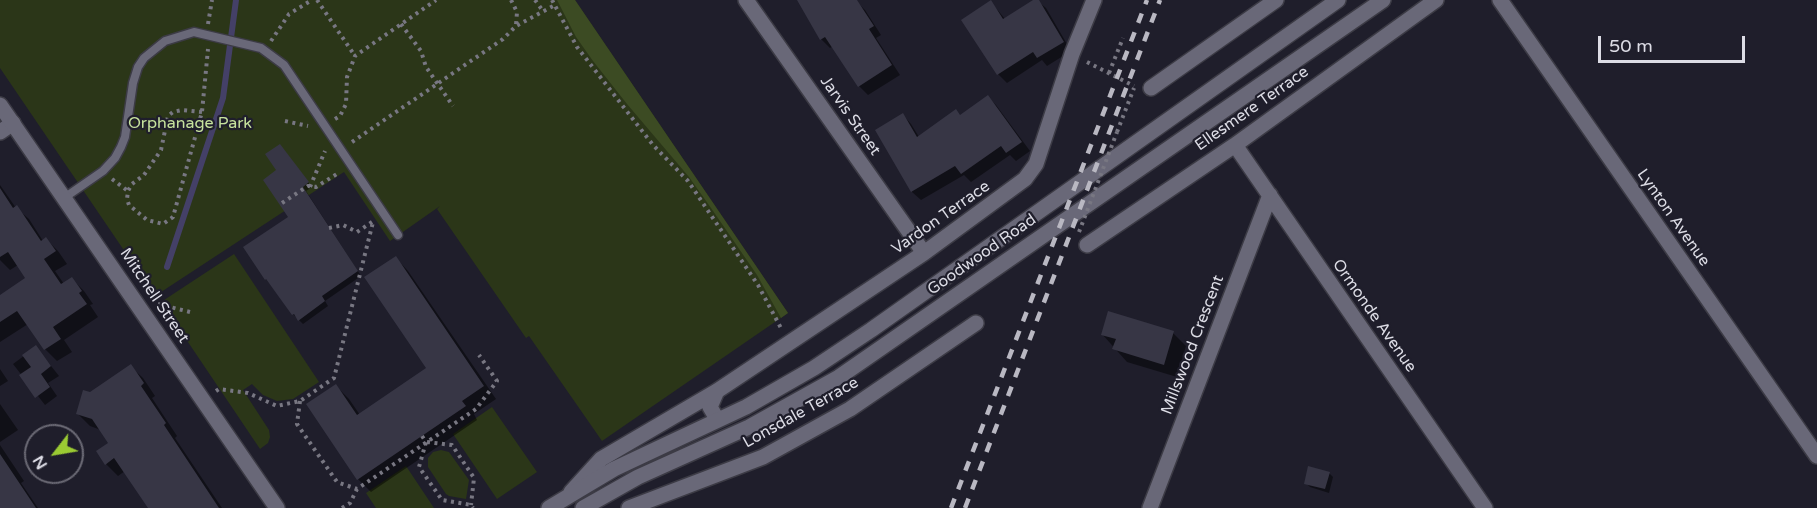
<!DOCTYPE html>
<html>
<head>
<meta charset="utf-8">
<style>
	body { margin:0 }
	#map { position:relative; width:1817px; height:508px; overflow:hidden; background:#1f1e2b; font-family:"Varela Round",sans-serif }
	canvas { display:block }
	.north { position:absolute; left:24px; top:424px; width:60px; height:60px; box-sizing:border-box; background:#1f1e2b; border:2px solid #6b6a75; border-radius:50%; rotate:239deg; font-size:16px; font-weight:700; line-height:24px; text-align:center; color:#dcdce5 }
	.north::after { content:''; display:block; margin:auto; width:21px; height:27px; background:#9bcb33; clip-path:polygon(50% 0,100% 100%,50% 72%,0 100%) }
	.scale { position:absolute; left:1598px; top:36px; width:147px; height:27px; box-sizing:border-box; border:3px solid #dcdce5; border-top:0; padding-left:8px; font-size:18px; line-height:21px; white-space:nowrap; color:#dcdce5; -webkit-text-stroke:4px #1f1e2b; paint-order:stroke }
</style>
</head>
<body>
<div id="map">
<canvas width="1817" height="508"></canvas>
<div class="north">N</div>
<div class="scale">50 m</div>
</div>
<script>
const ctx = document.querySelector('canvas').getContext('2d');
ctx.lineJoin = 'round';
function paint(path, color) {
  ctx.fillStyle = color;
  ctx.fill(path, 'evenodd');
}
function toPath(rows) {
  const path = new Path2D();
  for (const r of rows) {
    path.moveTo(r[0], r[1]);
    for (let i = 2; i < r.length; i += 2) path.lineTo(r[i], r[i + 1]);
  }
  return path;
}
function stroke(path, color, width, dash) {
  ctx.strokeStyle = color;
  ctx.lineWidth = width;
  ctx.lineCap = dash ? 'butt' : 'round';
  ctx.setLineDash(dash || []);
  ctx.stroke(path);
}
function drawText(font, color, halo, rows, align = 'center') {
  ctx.font = font + ' "Varela Round",sans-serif';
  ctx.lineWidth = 4.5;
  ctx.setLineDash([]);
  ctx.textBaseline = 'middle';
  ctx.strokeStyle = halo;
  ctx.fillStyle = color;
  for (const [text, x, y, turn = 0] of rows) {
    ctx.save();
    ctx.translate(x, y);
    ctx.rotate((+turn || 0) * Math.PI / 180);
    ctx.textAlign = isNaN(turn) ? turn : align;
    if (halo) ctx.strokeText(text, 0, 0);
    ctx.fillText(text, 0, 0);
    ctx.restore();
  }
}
const green = toPath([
	[0,0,575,0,788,313,602,441,529,336,526,338,437,209,440,206,390,241,344,172,155,296,0,68],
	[234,254,319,382,293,399,277,401,263,395,252,384,243,390,269,430,270,437,268,443,260,449,161,302],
	[492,407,537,472,497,499,453,434],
	[441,450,449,452,469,480,466,499,449,496,446,494,428,467,428,458,433,452],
	[406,466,434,508,376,508,366,493]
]);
const forest = toPath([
	[557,0,575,0,788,313,781,318,757,275,711,208,689,177,627,104,593,61,576,37]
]);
const shadow = toPath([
	[799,0,856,1,865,10,881,35,876,38,900,75,868,95,859,86,833,46,830,48,821,39],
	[1036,0,1046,8,1071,51,1047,66,1042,60,1007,83,998,74,963,21,991,2,1005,19],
	[988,97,996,105,1030,151,1016,161,1010,155,971,182,964,175,921,200,912,192,877,130,903,115,911,124,919,137,961,116],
	[284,150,312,187,306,191,361,276,325,301,328,306,303,324,293,314,266,279,245,247,290,218,278,171],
	[0,185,16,208,29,219,43,241,46,239,58,251,67,264,55,271,64,284,72,279,84,291,93,304,90,305,98,317,64,340,72,352,57,361,45,349,28,324,0,342,0,297,28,279,18,265,10,270,0,260],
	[396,258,408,271,496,399,474,414,477,420,371,492,358,479,336,386,349,399,360,415,428,369],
	[1173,333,1186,346,1177,377,1127,362,1102,334],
	[36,347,59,376,48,383,57,396,45,405,13,364],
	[130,366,143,378,155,396,152,398,177,436,175,438,222,508,150,508,125,471,118,476,106,464,110,443,101,430,90,426,78,414,90,394],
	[0,369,8,381,0,386],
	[0,404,18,430,0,442],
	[0,445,24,481,21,483,38,508,0,508],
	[1329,473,1333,477,1329,493,1310,487,1306,483]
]);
const stream = toPath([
	[167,267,223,98,236,0]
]);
const building = toPath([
	[797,0,857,0,874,26,869,29,892,65,858,87,825,37,820,40],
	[991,0,1003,19,1033,0,1039,0,1064,42,1037,58,1033,52,997,75,961,20],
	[988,95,1022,142,1006,153,1001,146,961,174,955,166,911,192,875,130,903,113,917,137,956,109,960,115],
	[280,144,309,182,303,187,358,271,322,296,325,301,298,321,294,314,292,315,266,279,265,280,243,247,288,217,263,180,276,170,265,154],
	[0,188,13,208,17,205,41,241,46,237,56,251,44,259,61,284,72,277,82,291,79,293,87,304,53,327,61,339,44,350,17,311,0,322,0,295,25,278,8,252,0,257],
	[396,256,484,386,462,401,466,406,357,480,306,404,336,384,357,415,426,368,364,277],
	[1108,311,1174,331,1164,365,1112,349,1116,339,1101,335],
	[36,345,51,366,41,374,50,387,35,398,19,375,31,367,22,355],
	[131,364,144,383,141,386,166,423,164,425,219,508,148,508,114,458,105,465,96,451,108,443,92,419,76,414,83,390,90,392],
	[0,454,36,508,0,508],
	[1308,466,1330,472,1325,489,1304,484]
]);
const path = toPath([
	[317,0,355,56],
	[511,0,517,12,516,25],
	[535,0,543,11],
	[552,0,577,47,653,145,688,181,758,285,782,330],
	[208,24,212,0],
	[401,24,421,51,426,67,453,106],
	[271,41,289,14,312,0],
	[1087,62,1134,86],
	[1109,73,1123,38],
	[202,112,182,110,173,112,168,116,161,150,144,175,132,184,128,191,127,199,129,205,147,220,163,224,173,217,202,112,208,49],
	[335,119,340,116,346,104,347,77,355,56,436,0],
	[285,121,308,126],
	[1117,132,1134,88],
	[352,142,503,39,516,26,555,5],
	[112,179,128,191],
	[310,187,325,151],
	[282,203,308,186,316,187,340,172],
	[329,228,343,225,357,232,372,222],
	[158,304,190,312],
	[216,391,219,389,248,393,277,406,300,401,334,378,373,222],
	[300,401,297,424,337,482,357,489,476,409,497,381,479,355],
	[422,436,426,442,419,467,442,500,471,505,473,508],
	[427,442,452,445,474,478,471,505],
	[342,508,350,503,357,489]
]);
const service = toPath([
	[64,198,103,171,115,158,121,147,125,137,133,83,138,67,144,58,165,41,194,32,261,48,284,65,398,235]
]);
const minor = toPath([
	[746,0,924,253],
	[1500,0,1817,456],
	[1151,88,1276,0],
	[0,132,13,123],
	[1235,145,1485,508],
	[1087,245,1235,145,1436,0],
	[717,391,710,407,717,419],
	[571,492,601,459,717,391,924,253,1025,179,1036,164,1072,54,1094,0],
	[629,508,763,457,850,409,976,323],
	[1150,508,1270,195]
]);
const tertiary = toPath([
	[0,105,277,508]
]);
const secondary = toPath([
	[549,508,614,469,746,407,814,368,871,330,1338,0],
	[583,508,638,477,749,427,839,377,1383,0]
]);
const rail = toPath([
	[951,508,1147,0],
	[965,508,1160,0]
]);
const pathBridge = toPath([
	[1079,232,1117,132]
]);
const streetNames = [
	["Ellesmere Terrace",1252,109,-35],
	["Jarvis Street",850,116,55],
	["Vardon Terrace",941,218,-35],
	["Lynton Avenue",1673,218,55],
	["Goodwood Road",982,255,-35],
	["Mitchell Street",154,296,56],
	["Ormonde Avenue",1374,316,55],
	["Millswood Crescent",1193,345,-69],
	["Lonsdale Terrace",801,413,-29]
];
const parkNames = [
	["Orphanage Park",190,124]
];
paint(green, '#2b3618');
paint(forest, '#3c4b23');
paint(shadow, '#0007');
stroke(stream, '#444067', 6);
paint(building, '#373645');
stroke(service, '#3c3b45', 11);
stroke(minor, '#3c3b45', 18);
stroke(tertiary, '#3c3b45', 18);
stroke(secondary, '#3c3b45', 18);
stroke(path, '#787782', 4, [3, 4.5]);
stroke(service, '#696878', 8);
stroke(minor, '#696878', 15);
stroke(tertiary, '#696878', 15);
stroke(secondary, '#696878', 15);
stroke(rail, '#b9b8c2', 4.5, [10, 10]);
stroke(pathBridge, '#787782', 4, [3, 4.5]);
drawText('16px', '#dcdce5', '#1f1e2b', streetNames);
drawText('16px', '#c6e29d', '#1f1e2b', parkNames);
</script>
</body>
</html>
